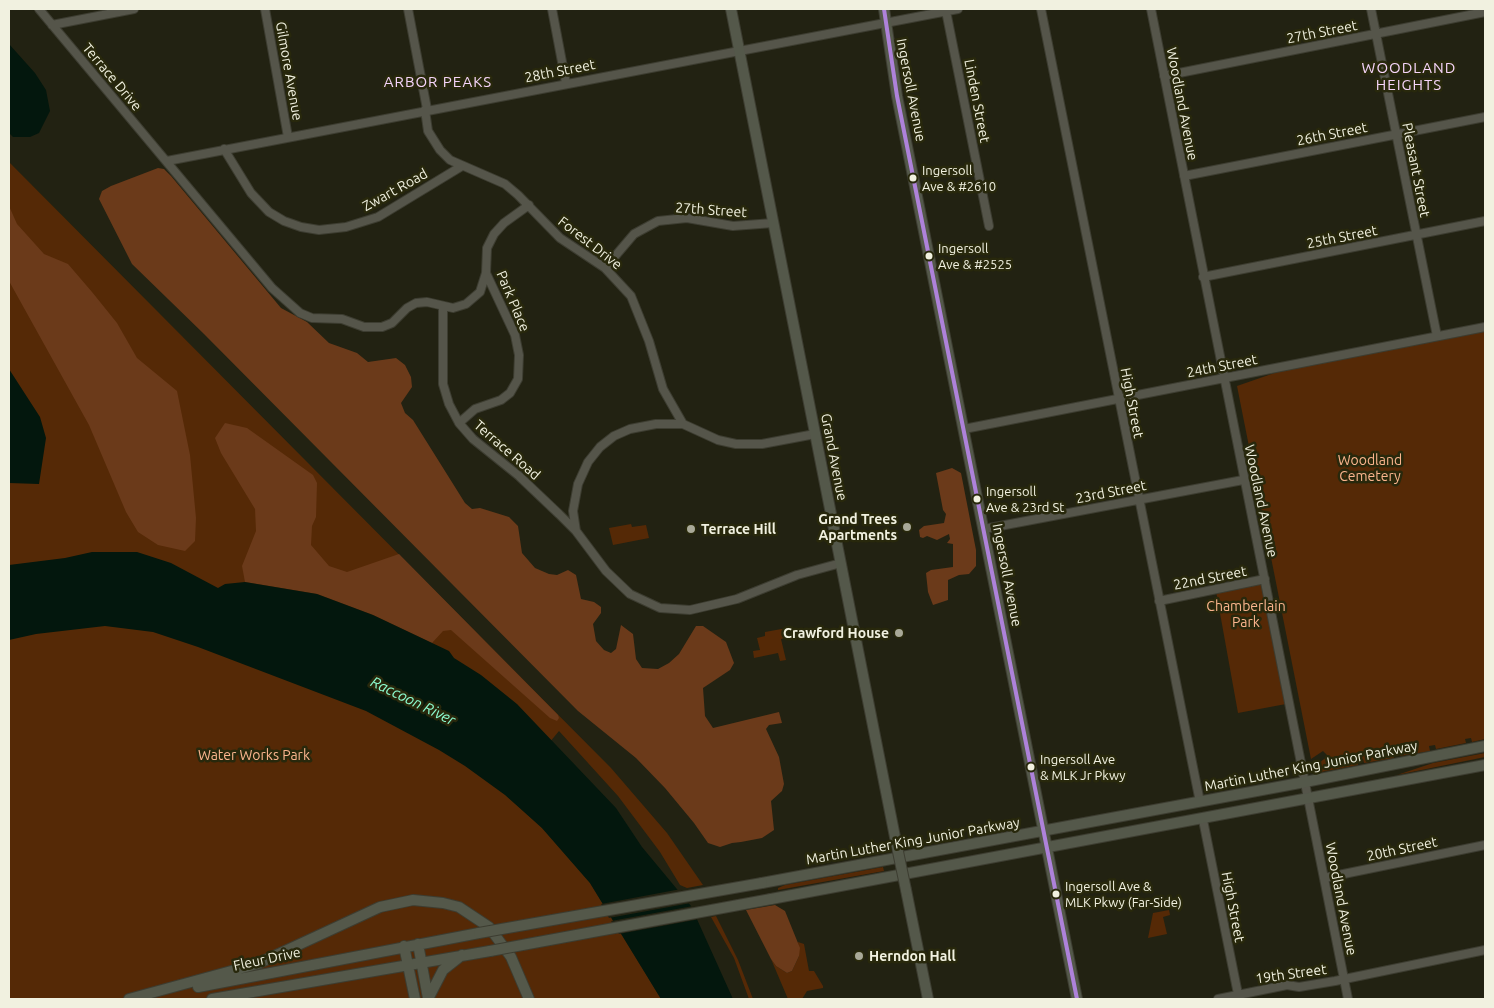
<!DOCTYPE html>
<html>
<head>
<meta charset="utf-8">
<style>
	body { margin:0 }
	#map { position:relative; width:1494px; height:1008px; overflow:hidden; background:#222212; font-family:Ubuntu,sans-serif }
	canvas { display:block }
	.frame { position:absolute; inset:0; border:10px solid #f1f1e0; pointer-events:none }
</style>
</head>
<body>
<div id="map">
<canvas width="1494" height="1008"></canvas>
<div class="frame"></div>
</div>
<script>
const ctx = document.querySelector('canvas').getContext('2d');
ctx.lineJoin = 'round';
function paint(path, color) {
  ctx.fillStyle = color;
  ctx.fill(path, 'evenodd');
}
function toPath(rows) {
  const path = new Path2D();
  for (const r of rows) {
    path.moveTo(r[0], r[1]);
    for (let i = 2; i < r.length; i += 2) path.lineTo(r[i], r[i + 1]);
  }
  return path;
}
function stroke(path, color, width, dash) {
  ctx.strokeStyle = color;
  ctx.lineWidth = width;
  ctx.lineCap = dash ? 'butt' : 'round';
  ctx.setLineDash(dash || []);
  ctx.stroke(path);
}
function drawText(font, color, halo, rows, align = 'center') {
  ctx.font = font + ' Ubuntu,sans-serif';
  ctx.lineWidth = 5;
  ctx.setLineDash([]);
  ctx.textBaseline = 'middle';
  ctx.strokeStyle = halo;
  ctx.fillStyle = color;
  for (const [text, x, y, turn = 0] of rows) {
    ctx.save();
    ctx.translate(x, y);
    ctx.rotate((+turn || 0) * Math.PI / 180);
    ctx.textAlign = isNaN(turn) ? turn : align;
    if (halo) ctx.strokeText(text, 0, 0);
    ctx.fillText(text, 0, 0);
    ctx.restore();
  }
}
const green = toPath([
	[9,162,611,768,667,833,703,885,687,888,680,885,660,852,618,796,559,731,506,795,542,828,590,883,661,999,9,999],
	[1485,327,1485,739,1472,742,1471,738,1465,739,1466,743,1436,749,1435,745,1429,746,1430,751,1400,756,1399,752,1393,753,1394,758,1364,763,1363,759,1357,760,1358,765,1321,772,1319,763,1328,756,1323,751,1311,759,1237,386,1306,362],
	[631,524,632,527,646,525,649,538,613,545,609,528],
	[1265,579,1286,704,1238,713,1216,591],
	[787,628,788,637,781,639,786,660,780,661,778,653,754,658,753,651,760,650,757,638,765,636,765,632],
	[1485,753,1485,757,1397,775,1433,763],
	[883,867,884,871,778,890,778,888,785,885],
	[1169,910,1170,915,1163,917,1167,934,1148,938,1153,913],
	[716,916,738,960,753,999,749,999,734,958,711,917],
	[798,942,804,944,809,971,814,971,823,986,823,988,807,991,802,999,788,999,771,959,776,966,787,973,792,971,799,956]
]);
const forest = toPath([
	[158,168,164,169,171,176,281,308,307,322,329,343,357,353,368,362,396,358,405,365,411,377,412,387,401,403,405,413,413,420,465,503,472,509,480,508,509,517,518,526,522,553,535,568,549,574,557,575,568,570,576,575,581,599,594,602,601,607,601,613,593,624,596,641,604,650,611,653,616,649,621,625,633,634,636,659,642,668,658,669,669,663,679,654,696,626,703,626,726,642,734,663,730,670,703,688,705,716,713,728,779,712,782,723,769,725,766,729,779,757,784,784,782,791,771,801,774,830,762,838,741,842,732,843,720,847,708,843,694,823,665,788,636,758,578,711,204,334,132,264,99,199,102,191,111,186],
	[9,206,17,224,44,254,68,264,92,292,117,323,137,358,177,391,190,455,196,518,195,541,185,551,158,545,138,532,126,512,89,425,9,281],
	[225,423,247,428,313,475,317,483,316,517,312,526,311,545,329,566,347,572,399,554,558,715,559,718,557,721,550,718,451,630,443,631,432,643,373,615,317,594,245,582,242,566,256,531,255,509,221,453,215,438],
	[952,468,961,473,976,550,976,566,969,574,959,575,948,580,948,600,933,605,928,592,926,573,931,570,953,567,953,544,947,543,950,539,949,534,937,540,927,536,923,538,920,537,919,530,924,526,944,523,946,514,943,510,936,473],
	[775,905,785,911,800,948,799,956,792,971,787,973,776,966,771,959,746,910]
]);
const water = toPath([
	[9,44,35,73,46,90,50,111,39,133,30,137,13,137,9,133],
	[9,369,40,417,46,438,39,484,9,483],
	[92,552,137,552,171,563,218,588,225,584,245,582,317,594,373,615,449,651,454,658,481,675,517,704,616,808,642,847,691,906,733,999,661,999,590,883,542,828,505,795,465,766,439,750,366,711,198,647,153,632,105,626,36,634,9,640,9,565,65,558]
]);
const pier = toPath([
	[681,889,691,903,609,918,601,904],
	[693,906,700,919,619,934,611,921]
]);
const minor = toPath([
	[39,9,272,288,300,313,312,318,342,319,364,327,382,327,392,323,407,308,416,303,427,302,453,308,466,304,480,292,486,273],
	[265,9,288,137],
	[408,9,427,109],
	[552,9,566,83],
	[1041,9,1200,802],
	[1151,9,1348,999],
	[1371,9,1437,336],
	[946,11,989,226],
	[52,25,134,9],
	[1164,76,1485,12],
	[425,110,428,131,440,150,450,160,505,184,518,195,560,238,605,268,631,296,649,341,663,389,683,424,718,440,736,444,762,444,815,434],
	[224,149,251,193,269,212,284,221,301,227,319,230,346,227,378,217,462,166],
	[167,161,958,9],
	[1184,176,1485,117],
	[605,268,634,234,658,221,687,218,733,226,773,223],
	[1203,277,1485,221],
	[443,308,443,384,449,404,459,423,473,439,519,476,559,514,576,531,606,571,630,594,660,608,690,610,737,599,797,575,841,563],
	[459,423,475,409,501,400,510,393,518,379,519,355,515,335,486,273,487,248,494,234,504,223,529,205],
	[964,429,1485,327],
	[984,529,1243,480],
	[576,531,573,511,578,484,588,462,600,447,614,436,630,429,656,424,683,424],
	[1159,601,1265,579],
	[1203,820,1239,999],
	[1324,878,1485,845],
	[1218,999,1287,985,1299,987,1335,981,1485,950]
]);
const major = toPath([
	[731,9,896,842],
	[884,9,897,96,1077,999],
	[762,883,1305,782,1485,746],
	[906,890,928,999],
	[771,899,1485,765],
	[418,944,428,998],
	[404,946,415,999],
	[198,987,479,933],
	[129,999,257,964,380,907,413,900,443,903,459,907,489,927,511,957,529,999],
	[212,999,490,951],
	[428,999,443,970,462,955]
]);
const majorBridge = toPath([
	[896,842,906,890],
	[479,933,762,883],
	[490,951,771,899]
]);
const bus1 = toPath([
	[884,9,897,96,1077,999]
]);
const markers = [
	[913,178,4.5,"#f1f1e0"],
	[929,256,4.5,"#f1f1e0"],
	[977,499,4.5,"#f1f1e0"],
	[907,527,5,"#a9a998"],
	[691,529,5,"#a9a998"],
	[899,633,5,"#a9a998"],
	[1031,767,4.5,"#f1f1e0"],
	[1056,894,4.5,"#f1f1e0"],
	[859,956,5,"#a9a998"]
];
const busNames = [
	["Ingersoll",922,171],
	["Ave & #2610",922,187],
	["Ingersoll",938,249],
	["Ave & #2525",938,265],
	["Ingersoll",986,492],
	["Ave & 23rd St",986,508],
	["Ingersoll Ave",1040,760],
	["& MLK Jr Pkwy",1040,776],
	["Ingersoll Ave &",1065,887],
	["MLK Pkwy (Far-Side)",1065,903]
];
const streetNames = [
	["27th Street",1322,32,-11],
	["Gilmore Avenue",289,71,80],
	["28th Street",560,71,-11],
	["Terrace Drive",112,77,50],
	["Ingersoll Avenue",911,90,79],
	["Linden Street",977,101,79],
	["Woodland Avenue",1182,104,79],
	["26th Street",1332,134,-11],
	["Pleasant Street",1416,170,79],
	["Zwart Road",395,190,-29],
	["27th Street",711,210,4],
	["25th Street",1342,237,-11],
	["Forest Drive",590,243,38],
	["Park Place",513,301,67],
	["24th Street",1222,366,-11],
	["High Street",1132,403,79],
	["Terrace Road",507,450,41],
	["Grand Avenue",834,457,79],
	["23rd Street",1111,492,-11],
	["Woodland Avenue",1261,501,78],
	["Ingersoll Avenue",1007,575,79],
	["22nd Street",1210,578,-11],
	["Martin Luther King Junior Parkway",1311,766,-11],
	["Martin Luther King Junior Parkway",913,841,-10],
	["20th Street",1402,849,-12],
	["Woodland Avenue",1341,899,79],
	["High Street",1233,907,79],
	["Fleur Drive",267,959,-12],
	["19th Street",1291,974,-8]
];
const parkNames = [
	["Woodland",1370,460],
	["Cemetery",1370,476],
	["Chamberlain",1246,606],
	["Park",1246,622],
	["Water Works Park",254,755]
];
const poiNames = [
	["Grand Trees",897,519],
	["Apartments",897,535],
	["Terrace Hill",701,529,"left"],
	["Crawford House",889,633],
	["Herndon Hall",869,956,"left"]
];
const neighbourhoodNames = [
	["WOODLAND",1409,68],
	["HEIGHTS",1409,85],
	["ARBOR PEAKS",438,82]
];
const waterNames = [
	["Raccoon River",413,701,26]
];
paint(green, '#552906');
paint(forest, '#6b3a1a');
paint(water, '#03170d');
paint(pier, '#222212');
stroke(minor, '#3d3d31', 10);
stroke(major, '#3d3d31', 12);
stroke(minor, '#55554a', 8);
stroke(major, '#54584a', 10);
stroke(majorBridge, '#3d3d31', 12, []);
stroke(majorBridge, '#54584a', 10);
stroke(bus1, '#ae82da', 4);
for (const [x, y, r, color] of markers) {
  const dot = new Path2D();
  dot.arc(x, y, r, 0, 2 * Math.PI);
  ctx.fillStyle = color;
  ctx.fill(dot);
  stroke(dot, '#28280c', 2);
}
drawText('13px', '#f1f1e0', '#28280c', busNames, 'left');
drawText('14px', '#f1f1e0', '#28280c', streetNames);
drawText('14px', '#fbb58e', '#28280c', parkNames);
drawText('bold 14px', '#f1f1e0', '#28280c', poiNames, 'right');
ctx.letterSpacing = '1px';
drawText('15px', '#f6d5fa', '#28280c', neighbourhoodNames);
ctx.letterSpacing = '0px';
drawText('italic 15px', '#8dfed2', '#28280c', waterNames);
</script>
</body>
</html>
